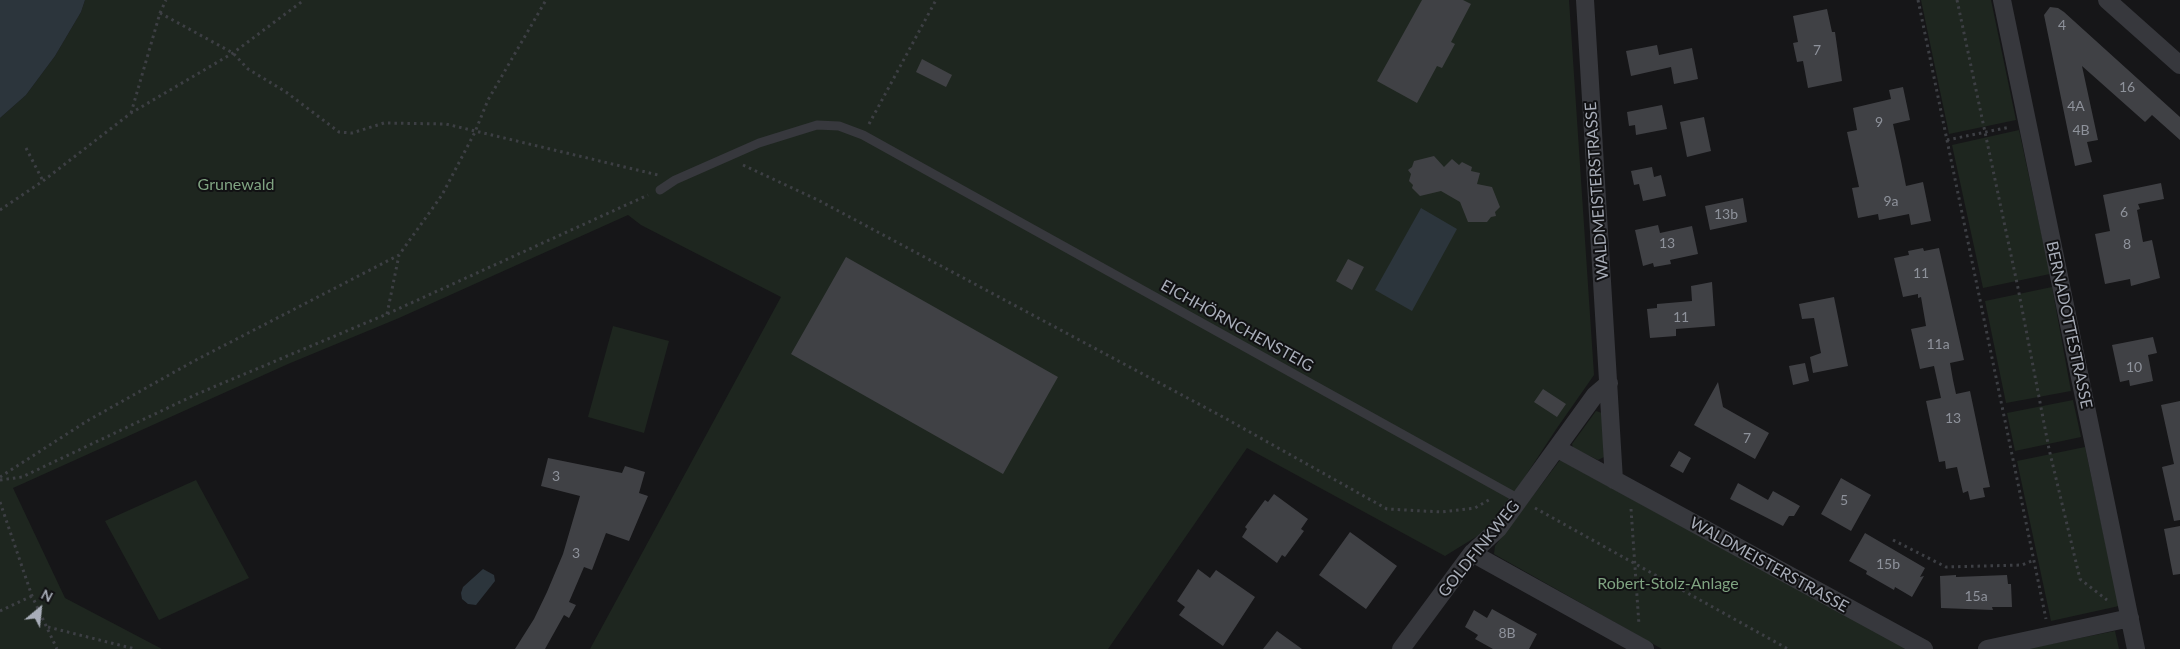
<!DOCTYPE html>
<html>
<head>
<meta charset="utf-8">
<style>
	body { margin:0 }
	#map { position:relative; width:2180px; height:649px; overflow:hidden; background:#161618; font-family:Lato,sans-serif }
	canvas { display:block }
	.north { position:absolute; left:15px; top:584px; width:50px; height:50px; -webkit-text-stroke:4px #111113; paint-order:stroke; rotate:28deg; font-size:14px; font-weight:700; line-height:20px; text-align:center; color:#a8adb8 }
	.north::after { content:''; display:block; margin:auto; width:18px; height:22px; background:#a8adb8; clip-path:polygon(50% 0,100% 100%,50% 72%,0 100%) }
</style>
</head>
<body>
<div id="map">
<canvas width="2180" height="649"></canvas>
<div class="north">N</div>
</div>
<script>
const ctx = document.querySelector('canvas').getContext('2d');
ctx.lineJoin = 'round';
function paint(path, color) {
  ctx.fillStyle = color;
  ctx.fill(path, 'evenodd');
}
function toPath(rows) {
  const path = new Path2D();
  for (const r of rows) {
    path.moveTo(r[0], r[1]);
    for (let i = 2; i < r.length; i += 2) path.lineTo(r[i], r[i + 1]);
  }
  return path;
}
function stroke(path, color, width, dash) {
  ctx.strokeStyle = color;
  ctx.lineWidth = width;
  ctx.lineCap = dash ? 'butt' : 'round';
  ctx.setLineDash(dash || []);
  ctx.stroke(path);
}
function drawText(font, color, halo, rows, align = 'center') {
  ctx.font = font + ' Lato,sans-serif';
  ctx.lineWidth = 4;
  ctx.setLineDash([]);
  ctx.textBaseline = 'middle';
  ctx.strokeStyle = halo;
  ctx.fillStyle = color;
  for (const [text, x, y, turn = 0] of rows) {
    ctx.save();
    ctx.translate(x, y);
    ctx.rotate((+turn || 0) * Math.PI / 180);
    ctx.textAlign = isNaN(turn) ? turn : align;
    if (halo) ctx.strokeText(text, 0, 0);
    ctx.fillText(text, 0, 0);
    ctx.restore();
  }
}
const green = toPath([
	[85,0,1569,0,1594,375,1557,428,1492,527,1445,556,1247,448,1108,649,590,649,781,297,641,225,628,215,399,318,288,364,13,488,65,598,162,649,0,649,0,118,26,95,55,56,81,12],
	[1921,0,1991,0,2016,120,1949,134],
	[2019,130,2050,274,1983,288,1952,145],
	[2052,287,2071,391,2006,403,1985,301],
	[613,326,669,341,644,433,588,417],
	[2073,400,2081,437,2015,451,2007,413],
	[1596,411,1602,413,1604,457,1598,460,1573,448,1572,444],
	[2085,447,2119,606,2051,621,2017,461],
	[1560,460,1908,649,1662,649,1494,554,1495,546],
	[196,480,249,578,159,620,105,521],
	[2115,631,2119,649,2025,649]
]);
const water = toPath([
	[0,0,85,0,81,12,55,56,26,95,0,118],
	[1421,208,1457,229,1412,311,1375,290],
	[483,569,494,575,495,581,476,605,468,604,462,599,461,593,463,587]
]);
const building = toPath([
	[1422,0,1463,0,1471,4,1451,42,1455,44,1442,68,1437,66,1417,103,1377,81],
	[2050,7,2058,8,2064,12,2180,117,2180,140,2152,115,2145,122,2082,66,2098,140,2087,142,2092,162,2075,166,2044,15],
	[1827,9,1832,32,1835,32,1842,81,1808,88,1803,61,1797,62,1793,43,1798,42,1793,16],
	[1657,45,1659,55,1692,48,1698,79,1674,84,1671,67,1631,76,1626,51],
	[922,59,952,75,946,87,916,72],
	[1903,87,1910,120,1893,124,1901,161,1906,186,1923,182,1931,221,1911,225,1909,214,1879,220,1878,214,1858,218,1852,188,1859,187,1847,132,1857,130,1853,108,1891,99,1889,90],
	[1662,105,1667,129,1636,135,1635,125,1629,126,1627,112],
	[1704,117,1711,151,1687,157,1680,122],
	[1434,156,1444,167,1452,159,1459,165,1462,162,1472,167,1471,171,1480,173,1477,184,1492,187,1500,207,1495,212,1496,216,1491,217,1487,222,1468,222,1460,202,1441,191,1420,196,1412,188,1413,185,1409,181,1411,174,1408,170,1412,167,1414,161],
	[1652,167,1654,177,1661,175,1666,196,1643,201,1639,184,1634,185,1631,171],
	[2161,183,2164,199,2138,204,2140,209,2137,210,2143,242,2152,240,2160,278,2131,286,2130,279,2105,284,2095,234,2110,231,2103,195],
	[1743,198,1747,222,1710,230,1705,206],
	[1658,225,1660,233,1692,226,1698,254,1670,260,1671,264,1654,267,1653,263,1643,266,1635,230],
	[1923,248,1924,251,1939,248,1964,360,1950,363,1953,380,1956,394,1970,391,1990,487,1983,488,1985,497,1970,500,1968,491,1963,493,1957,467,1946,469,1945,461,1939,462,1926,401,1941,398,1934,366,1920,369,1911,329,1926,326,1921,297,1918,298,1918,294,1903,297,1894,258,1909,255,1908,251],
	[846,257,1058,377,1003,474,791,354],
	[1348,259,1364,267,1352,290,1336,281],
	[1712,282,1715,326,1676,329,1676,336,1650,338,1647,309,1657,308,1657,304,1692,301,1691,286],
	[1834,297,1848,366,1813,373,1810,357,1821,353,1814,318,1802,319,1799,304],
	[2153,337,2157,353,2148,355,2153,381,2130,386,2129,380,2120,382,2112,345],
	[1805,363,1809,381,1793,385,1789,366],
	[1718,382,1723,407,1769,433,1755,459,1694,425],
	[1543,389,1566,404,1557,417,1534,402],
	[2180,401,2180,520,2174,521,2162,467,2174,464,2161,405],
	[1679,451,1691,458,1683,473,1670,466],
	[548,458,622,473,625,466,645,472,639,493,648,496,629,541,606,533,592,570,584,567,569,602,576,605,569,618,564,615,545,649,515,649,534,619,547,592,563,554,580,496,541,486],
	[1841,478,1871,495,1851,531,1821,514],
	[1738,483,1768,500,1773,491,1800,506,1794,516,1789,516,1783,526,1730,499],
	[1274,494,1308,519,1301,529,1304,531,1285,557,1282,555,1277,563,1242,537,1247,529,1245,527,1265,500,1268,502],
	[2180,526,2180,574,2173,575,2164,529],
	[1350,532,1397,566,1366,609,1319,575],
	[1865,533,1925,568,1920,577,1924,576,1912,597,1895,587,1894,590,1866,574,1867,571,1849,561],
	[1198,569,1210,578,1216,570,1255,597,1223,646,1179,615,1185,607,1177,601],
	[1956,575,1956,577,2007,575,2008,584,2011,584,2012,607,1992,607,1993,610,1941,608,1940,576],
	[1492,609,1537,634,1529,649,1493,649,1475,639,1478,635,1465,627,1474,610,1487,618],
	[1277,631,1302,649,1263,649]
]);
const path = toPath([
	[1918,0,2046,619],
	[1957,0,2018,288,2049,449,2080,579,2107,600],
	[160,13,233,53,248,69,286,92,339,132,352,133,384,123,446,124,658,175],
	[131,113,160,13,166,0],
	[869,124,936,0],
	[1947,140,2010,127],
	[26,148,43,181],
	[743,165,818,200,1223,417,1387,509,1442,512,1475,508,1492,498],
	[0,210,43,181,131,113,233,53,304,0],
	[387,314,399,255],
	[0,477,87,421,194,361,399,255,442,195,475,132,488,100,546,0],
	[0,480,22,477,197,394,387,314,648,195],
	[0,502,32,596,57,649],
	[1535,508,1788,649],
	[1631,509,1639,625],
	[1893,540,1946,567,2022,565,2034,560],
	[0,611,32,596],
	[48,627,135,649]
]);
const service = toPath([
	[660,190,675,180,759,143,817,125,839,126,863,135,1519,499]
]);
const minor = toPath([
	[1585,0,1614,480],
	[2002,0,2136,649],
	[2107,0,2180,65],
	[1558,449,1924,649],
	[1472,553,1645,649],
	[1401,649,1472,553,1498,529,1595,395,1609,383],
	[1987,649,2130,618]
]);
const numberNames = [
	["4",2062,25],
	["7",1817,50],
	["16",2127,87],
	["4A",2076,106],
	["9",1879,122],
	["4B",2081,130],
	["9a",1891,201],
	["6",2124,212],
	["13b",1726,214],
	["13",1667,243],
	["8",2127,244],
	["11",1921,273],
	["11",1681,317],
	["11a",1938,344],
	["10",2134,367],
	["13",1953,418],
	["7",1747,438],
	["3",556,476],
	["5",1844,500],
	["3",576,553],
	["15b",1888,564],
	["15a",1976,596],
	["8B",1507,633]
];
const parkNames = [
	["Grunewald",236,185],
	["Robert-Stolz-Anlage",1668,584]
];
const streetNames = [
	["WALDMEISTERSTRASSE",1597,191,-94],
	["BERNADOTTESTRASSE",2069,325,78],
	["EICHHÖRNCHENSTEIG",1237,326,29],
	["GOLDFINKWEG",1479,549,-51],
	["WALDMEISTERSTRASSE",1769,565,29]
];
paint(green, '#1e261f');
paint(water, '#2c353c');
paint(building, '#404145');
stroke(path, '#3d3f44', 3, [2.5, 4]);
stroke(service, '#37383d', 9);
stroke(minor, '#37383d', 18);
drawText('14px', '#8e929b', null, numberNames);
drawText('16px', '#7fa381', '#111113', parkNames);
drawText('16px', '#a8adb8', '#111113', streetNames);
</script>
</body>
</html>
